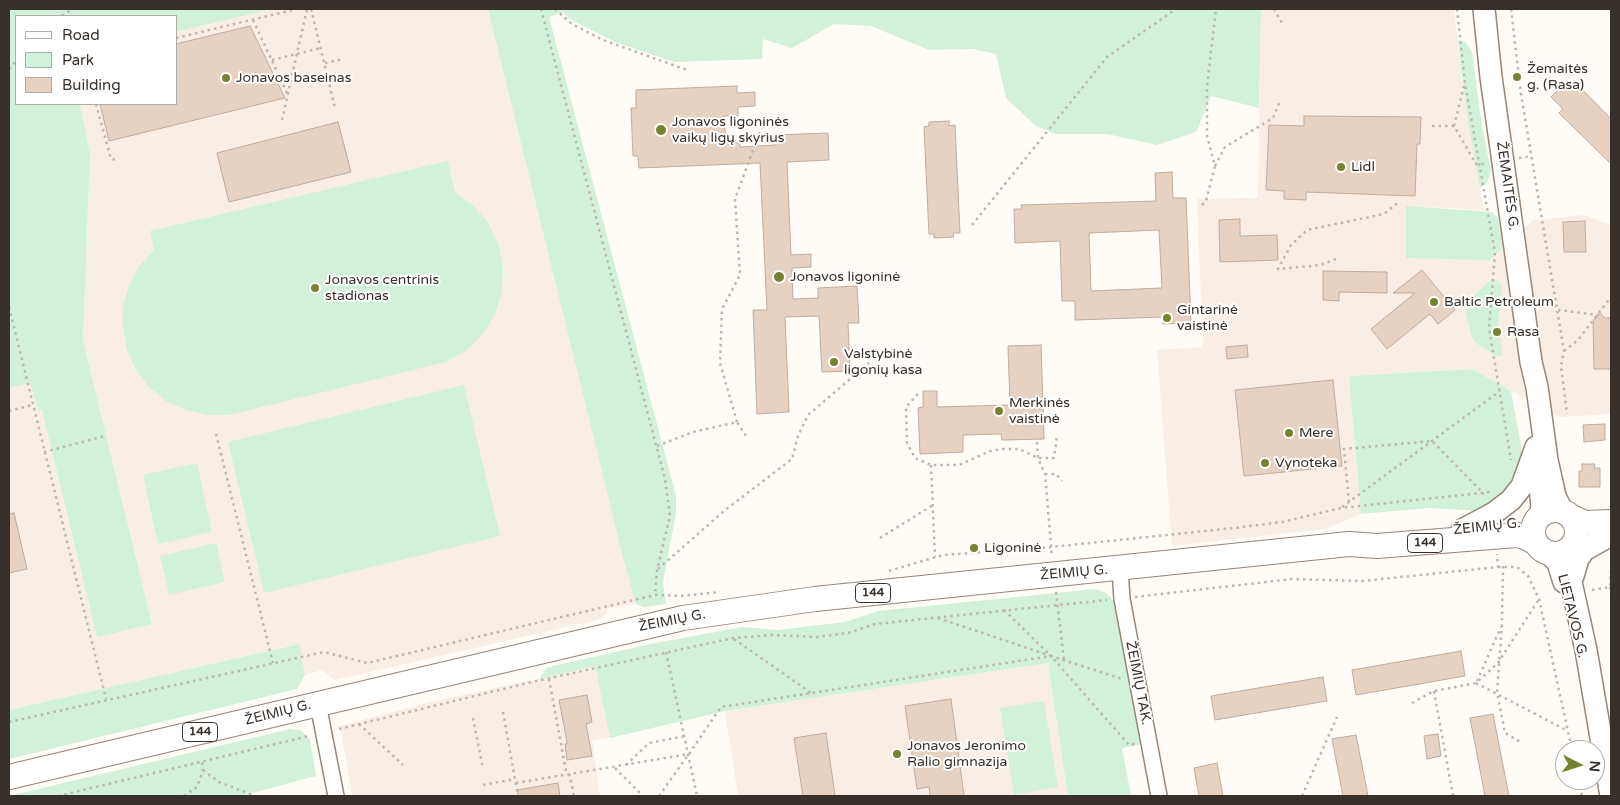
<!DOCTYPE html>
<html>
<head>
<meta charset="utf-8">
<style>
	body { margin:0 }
	#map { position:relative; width:1620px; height:805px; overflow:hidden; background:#fffbf7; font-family:"Varela Round",sans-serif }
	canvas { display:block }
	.frame { position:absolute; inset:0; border:10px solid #38302a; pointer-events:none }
	.legend { position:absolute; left:15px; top:15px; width:162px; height:90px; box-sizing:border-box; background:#fff; border:1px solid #afacaa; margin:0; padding:6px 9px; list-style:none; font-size:15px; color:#38302a }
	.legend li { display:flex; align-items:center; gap:10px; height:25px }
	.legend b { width:25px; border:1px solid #afacaa }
	.north { position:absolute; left:1555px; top:740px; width:50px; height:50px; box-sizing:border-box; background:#fff; border:1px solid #afacaa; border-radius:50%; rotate:95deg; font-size:14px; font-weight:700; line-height:20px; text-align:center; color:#38302a }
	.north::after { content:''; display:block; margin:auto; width:18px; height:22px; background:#778330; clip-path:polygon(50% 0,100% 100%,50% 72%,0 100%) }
</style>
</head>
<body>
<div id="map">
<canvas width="1620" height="805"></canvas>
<div class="frame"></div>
<ul class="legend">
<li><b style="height:6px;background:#fff"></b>Road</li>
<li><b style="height:14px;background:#d2f1da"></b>Park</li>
<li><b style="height:14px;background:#e7d1c1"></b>Building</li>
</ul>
<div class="north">N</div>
</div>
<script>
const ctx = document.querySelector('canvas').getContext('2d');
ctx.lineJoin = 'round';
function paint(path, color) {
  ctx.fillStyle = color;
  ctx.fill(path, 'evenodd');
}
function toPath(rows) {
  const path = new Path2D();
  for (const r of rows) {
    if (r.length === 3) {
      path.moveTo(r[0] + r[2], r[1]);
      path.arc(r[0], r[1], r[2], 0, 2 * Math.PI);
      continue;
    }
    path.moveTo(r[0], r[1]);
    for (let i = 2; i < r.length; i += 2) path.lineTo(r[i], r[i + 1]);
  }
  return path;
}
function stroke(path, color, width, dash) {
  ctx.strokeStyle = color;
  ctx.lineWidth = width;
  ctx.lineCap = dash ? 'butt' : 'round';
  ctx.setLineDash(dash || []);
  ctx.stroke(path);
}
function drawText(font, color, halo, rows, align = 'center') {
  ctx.font = font + ' "Varela Round",sans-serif';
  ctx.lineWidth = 4;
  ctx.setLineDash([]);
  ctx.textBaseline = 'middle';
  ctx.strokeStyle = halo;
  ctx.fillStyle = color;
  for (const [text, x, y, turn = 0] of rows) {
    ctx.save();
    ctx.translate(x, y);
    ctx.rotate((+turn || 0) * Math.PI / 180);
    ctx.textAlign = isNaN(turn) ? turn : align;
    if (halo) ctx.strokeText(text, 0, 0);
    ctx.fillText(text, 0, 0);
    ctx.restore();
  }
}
const built = toPath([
	[272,9,488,9,636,604,609,608,602,619,335,680,322,670,305,675,298,644,9,710,9,388,30,383,38,410,42,410,97,636,152,624,83,340,90,154,80,104,176,104,176,32],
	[1261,9,1454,9,1467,117,1484,210,1406,206,1490,260,1533,220,1584,215,1611,225,1611,414,1559,417,1471,369,1349,376,1361,514,1326,529,1172,546,1157,350,1203,347,1197,199,1258,198],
	[1048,663,1068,796,738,796,725,711],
	[595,666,610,738,592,741,600,796,352,796,340,726,427,703]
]);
const green = toPath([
	[9,9,272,9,176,32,176,16,16,16,16,104,80,104,90,154,83,340,152,624,97,637,42,410,38,410,30,383,9,388],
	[488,9,1261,9,1259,108,1211,96,1196,132,1157,145,1107,134,1056,134,1036,126,1006,98,996,54,973,49,929,50,871,26,834,24,792,48,763,39,762,59,674,62,615,42,570,19,563,12,549,17,676,496,676,513,663,582,666,604,644,607,636,604,624,561],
	[1458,40,1466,42,1472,52,1482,127,1491,171,1487,183,1480,188,1467,117],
	[448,161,455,192,474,206,489,224,499,245,503,268,502,291,495,314,483,334,467,350,446,362,229,415,208,415,186,410,166,401,149,387,136,370,127,350,123,328,123,306,129,285,139,266,154,250,150,231],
	[1406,206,1492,212,1498,218,1503,248,1490,260,1406,258],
	[1497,280,1502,285,1498,326,1503,355,1497,356,1477,344,1472,338,1466,313,1469,301,1489,281],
	[1472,369,1511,391,1523,457,1520,481,1481,511,1430,508,1361,514,1349,376],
	[464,385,500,536,264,593,228,442],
	[197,463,212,532,158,544,143,475],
	[216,543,225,582,169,595,160,556],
	[1095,589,1106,593,1114,602,1142,744,1122,748,1131,796,1068,796,1048,663,725,711,610,738,595,666,539,679,546,668,558,665,650,644,742,627,777,630,845,622,878,611],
	[299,644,305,675,297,689,9,759,9,710],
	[1044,701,1058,787,1014,795,1000,708],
	[290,729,302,731,310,740,316,776,241,796,9,796]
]);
const building = toPath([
	[250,26,285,98,109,141,100,104,176,104,176,44,250,26],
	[1567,81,1574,88,1577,84,1611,119,1611,164,1559,113,1563,109,1551,97,1567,81],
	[737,86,737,93,755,92,755,106,738,107,738,116,724,116,726,143,740,143,740,147,776,145,776,135,828,133,829,160,787,162,791,255,811,254,811,267,792,268,793,299,818,298,818,288,857,286,859,323,848,323,850,371,822,372,819,316,785,317,789,412,757,414,753,310,767,310,760,163,639,168,638,156,633,156,631,108,636,108,636,90,737,86],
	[1304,116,1421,117,1420,144,1417,144,1415,196,1306,192,1306,200,1284,199,1284,191,1266,190,1269,125,1304,126,1304,116],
	[949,121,949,126,955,125,960,233,953,233,954,237,934,238,934,234,929,234,924,127,929,126,929,122,949,121],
	[338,122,351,172,229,202,217,153,338,122],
	[1172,172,1173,198,1186,198,1191,323,1163,324,1163,317,1075,320,1075,301,1062,301,1060,241,1015,243,1014,209,1022,209,1021,205,1156,201,1155,173,1172,172],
	[1159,230,1162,288,1091,291,1089,233,1159,230],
	[1240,219,1240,236,1277,235,1278,260,1220,262,1219,220,1240,219],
	[1585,221,1586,252,1564,252,1563,222,1585,221],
	[1422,270,1455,310,1438,324,1430,314,1387,349,1371,329,1415,293,1393,293,1422,270],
	[1323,271,1387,272,1387,293,1339,292,1339,301,1323,300,1323,271],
	[1600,313,1605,318,1611,318,1611,369,1594,369,1593,321,1600,313],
	[1041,345,1044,439,1002,440,1001,434,963,435,963,452,920,454,918,408,923,407,923,391,937,391,937,407,1010,405,1008,346,1041,345],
	[1247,345,1248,357,1227,359,1226,347,1247,345],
	[1333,380,1342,466,1244,476,1235,390,1333,380],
	[1605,424,1605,440,1584,442,1583,425,1605,424],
	[1582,464,1595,464,1594,468,1600,468,1600,487,1579,487,1579,471,1582,471,1582,464],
	[14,513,27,569,9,573,9,514,14,513],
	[1461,651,1465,676,1356,695,1352,670,1461,651],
	[1323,677,1327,701,1215,720,1211,696,1323,677],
	[587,695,592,722,586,724,592,756,567,760,565,744,567,744,566,736,559,700,587,695],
	[951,699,964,796,930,796,929,787,917,789,905,706,951,699],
	[1493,714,1509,796,1485,796,1470,718,1493,714],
	[826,733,835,796,803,796,794,738,826,733],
	[1438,734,1441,756,1427,759,1424,736,1438,734],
	[1356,735,1368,796,1343,796,1332,739,1356,735],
	[1217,763,1223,796,1199,796,1194,768,1217,763],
	[558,783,560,796,518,796,517,790,558,783]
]);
const path = toPath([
	[311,9,335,108],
	[541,9,665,479,670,516,657,570,655,595],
	[555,9,572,24,603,40,687,70],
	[1274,9,1282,23],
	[1457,9,1465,83,1495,253,1489,328,1511,460],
	[1511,9,1521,94,1564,351,1561,366,1567,414],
	[62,16,72,9],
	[253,20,287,93],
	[176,38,297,9],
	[272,60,321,48],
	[325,63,343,59],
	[9,69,16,61],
	[96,104,111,159,118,160],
	[282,120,307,9],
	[1432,126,1454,126,1476,164,1486,164],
	[1454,126,1464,86],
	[1519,158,1532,156],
	[1215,166,1225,147,1273,118,1280,101],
	[1202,205,1206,201,1215,166,1207,136,1207,86,1216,9],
	[972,225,1107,57,1176,9],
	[1336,259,1321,265,1278,269,1291,245,1307,230,1384,214,1400,201],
	[9,307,106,699],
	[1558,310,1598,315],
	[1564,351,1578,340,1611,297],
	[918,394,906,407,907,443,915,458,931,465,959,465,990,451,1002,449,1019,449,1038,458,1054,458,1057,436],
	[9,411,32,405],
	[737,422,720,363,722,309,740,275,735,199,763,123],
	[216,434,273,663],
	[1037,442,1038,458,1045,474,1052,557],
	[657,446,693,432,737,422,746,436],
	[44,452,105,436],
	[931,465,935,557],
	[1045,474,1056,474,1062,481],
	[1349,502,1344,449,1432,441,1484,494],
	[1342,507,1500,391],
	[880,538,933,505],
	[1503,566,1502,624,1497,692,1505,733,1522,743],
	[1498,567,1517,567,1528,576,1539,599,1572,750],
	[658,569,724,511,792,459,798,436,808,415,869,363],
	[889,571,943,555,1051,547,1234,528,1282,522,1341,508,1490,492],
	[1610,587,1611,595],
	[1592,590,1610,587,1611,569],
	[1056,592,1064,660],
	[1135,597,1292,579,1362,581,1498,567,1497,554],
	[1004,610,1051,656,1122,679],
	[938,618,1051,656,1129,745,1135,744],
	[734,639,811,693],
	[666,652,697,796],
	[549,679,566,771,570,776,574,796],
	[1477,681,1501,627],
	[1476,683,1568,731],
	[1434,691,1453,796],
	[1412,703,1434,691,1476,683,1498,663,1539,599],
	[503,712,518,796],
	[473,718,482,764,479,768],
	[9,722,324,652,367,663,655,595,681,596,720,592],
	[359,724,403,765],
	[339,729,532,682,733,638,772,635,817,637,848,633,875,624,1107,600],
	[626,765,649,743,685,736],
	[615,768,643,796],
	[203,770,219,782,255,796],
	[1579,780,1582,796],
	[516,783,689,754,721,707,1051,656],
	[483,785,515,779],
	[58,796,309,736],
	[184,796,197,787,203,770,202,761],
	[659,796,688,755],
	[1302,796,1337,717]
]);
const minor = toPath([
	[1120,569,1122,599,1159,796],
	[318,704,336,796]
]);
const secondary = toPath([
	[1484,9,1491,77,1531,362,1537,387,1547,460,1555,496,1562,511],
	[1539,474,1542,508,1540,516],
	[1462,530,1494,513,1511,500,1522,486,1536,447],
	[1570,547,1567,555,1569,573,1586,650,1611,796],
	[1548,552,1558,563,1564,582],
	[1573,576,1578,559,1584,550,1611,535]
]);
const primary = toPath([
	[1555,532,22],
	[1570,516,1585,523,1611,522],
	[9,777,683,618,815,599,1349,544,1377,546,1517,535,1525,537,1536,543]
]);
const markers = [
	[1517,77,5,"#778330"],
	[226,78,5,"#778330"],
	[661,130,6,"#778330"],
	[1341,167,5,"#778330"],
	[779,277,6,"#778330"],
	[315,288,5,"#778330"],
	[1434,302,5,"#778330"],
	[1167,318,5,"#778330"],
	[1497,332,5,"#778330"],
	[834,362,5,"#778330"],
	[999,411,5,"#778330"],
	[1289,433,5,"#778330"],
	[1265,463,5,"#778330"],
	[974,548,5,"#778330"],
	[897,754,5,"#778330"]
];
const shields = [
	[1425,543,35],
	[873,593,35],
	[200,732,35]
];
const shieldNames = [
	["144",1425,543],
	["144",873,593],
	["144",200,732]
];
const poiNames = [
	["Žemaitės",1527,69],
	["g. (Rasa)",1527,85],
	["Jonavos baseinas",236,78],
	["Jonavos ligoninės",672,122],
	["vaikų ligų skyrius",672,138],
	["Lidl",1351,167],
	["Jonavos ligoninė",790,277],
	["Jonavos centrinis",325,280],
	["stadionas",325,296],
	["Baltic Petroleum",1444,302],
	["Gintarinė",1177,310],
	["vaistinė",1177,326],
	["Rasa",1507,332],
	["Valstybinė",844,354],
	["ligonių kasa",844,370],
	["Merkinės",1009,403],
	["vaistinė",1009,419],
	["Mere",1299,433],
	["Vynoteka",1275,463],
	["Ligoninė",984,548],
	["Jonavos Jeronimo",907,746],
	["Ralio gimnazija",907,762]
];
const streetNames = [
	["ŽEMAITĖS G.",1507,186,82],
	["ŽEIMIŲ G.",1487,527,-6],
	["ŽEIMIŲ G.",1074,573,-5],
	["LIETAVOS G.",1572,616,76],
	["ŽEIMIŲ G.",672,621,-11],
	["ŽEIMIŲ TAK.",1138,683,79],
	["ŽEIMIŲ G.",278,713,-14]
];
paint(built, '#f9eee5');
paint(green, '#d2f1da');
paint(building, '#e7d1c1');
stroke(building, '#c0ab9c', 1);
stroke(minor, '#988576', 18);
stroke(secondary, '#988576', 24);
stroke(primary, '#988576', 26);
stroke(path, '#bbb6b1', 2.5, [2.5, 4]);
stroke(minor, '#fff', 15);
stroke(secondary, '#fff', 21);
stroke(primary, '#fff', 24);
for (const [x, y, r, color] of markers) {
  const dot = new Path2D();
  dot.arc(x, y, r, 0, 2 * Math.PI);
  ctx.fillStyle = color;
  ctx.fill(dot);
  stroke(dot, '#fff', 2);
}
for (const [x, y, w] of shields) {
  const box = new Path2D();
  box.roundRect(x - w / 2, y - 9.5, w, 19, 4);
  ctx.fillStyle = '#fff';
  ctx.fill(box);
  stroke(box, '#38302a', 1);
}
drawText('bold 12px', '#38302a', null, shieldNames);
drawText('14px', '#38302a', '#fff', poiNames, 'left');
drawText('14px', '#38302a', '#fff', streetNames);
</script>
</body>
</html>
